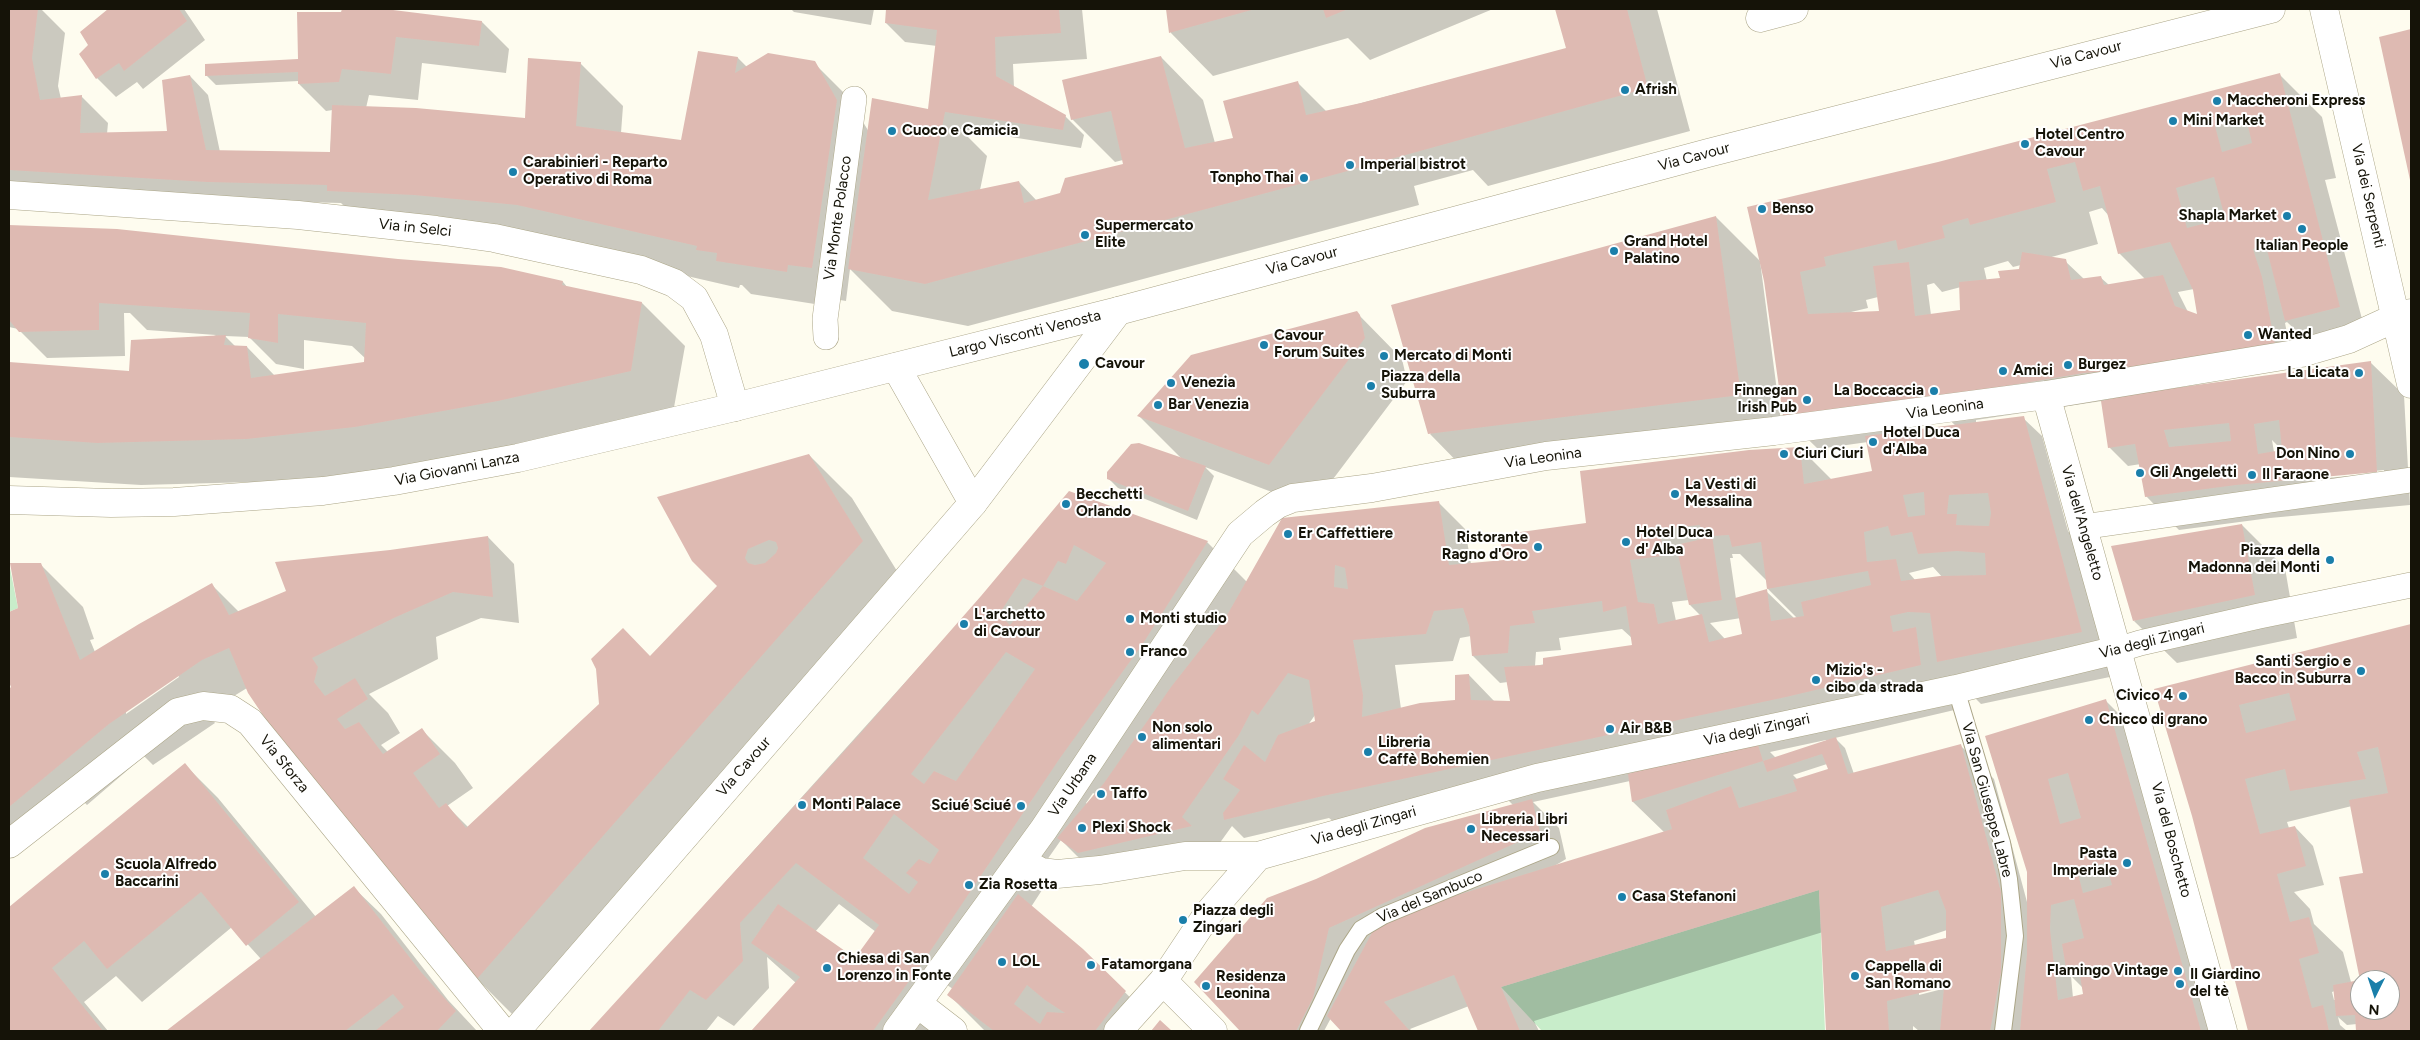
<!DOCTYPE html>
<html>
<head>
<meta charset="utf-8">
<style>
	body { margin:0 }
	#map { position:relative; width:2420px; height:1040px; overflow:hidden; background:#fefcef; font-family:Figtree,sans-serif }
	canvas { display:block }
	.frame { position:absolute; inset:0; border:10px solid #151308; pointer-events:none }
	.north { position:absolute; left:2350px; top:970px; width:50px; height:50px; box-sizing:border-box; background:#fff; border:1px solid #a1a19c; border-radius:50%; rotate:184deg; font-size:14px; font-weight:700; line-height:20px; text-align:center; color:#151308 }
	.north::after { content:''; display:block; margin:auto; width:18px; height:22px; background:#1a7faa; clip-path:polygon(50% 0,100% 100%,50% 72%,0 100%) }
</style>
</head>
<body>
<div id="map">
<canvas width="2420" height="1040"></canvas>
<div class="frame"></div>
<div class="north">N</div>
</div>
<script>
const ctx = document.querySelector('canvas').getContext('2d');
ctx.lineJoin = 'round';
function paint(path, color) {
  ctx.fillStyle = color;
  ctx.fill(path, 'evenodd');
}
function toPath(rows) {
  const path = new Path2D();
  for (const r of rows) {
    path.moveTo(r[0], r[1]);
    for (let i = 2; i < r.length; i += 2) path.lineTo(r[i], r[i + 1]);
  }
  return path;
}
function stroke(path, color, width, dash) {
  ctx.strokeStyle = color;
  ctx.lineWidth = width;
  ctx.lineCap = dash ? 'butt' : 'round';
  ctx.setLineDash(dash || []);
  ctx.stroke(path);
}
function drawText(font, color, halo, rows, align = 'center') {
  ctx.font = font + ' Figtree,sans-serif';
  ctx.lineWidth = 4;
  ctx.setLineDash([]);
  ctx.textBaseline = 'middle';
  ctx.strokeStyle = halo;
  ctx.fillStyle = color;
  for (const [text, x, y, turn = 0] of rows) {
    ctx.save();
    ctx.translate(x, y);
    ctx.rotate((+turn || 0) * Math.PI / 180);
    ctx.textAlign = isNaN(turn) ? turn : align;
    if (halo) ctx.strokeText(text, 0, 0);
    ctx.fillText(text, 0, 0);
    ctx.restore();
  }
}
const green = toPath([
	[9,563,18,608,9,612],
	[1819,890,1825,1031,1542,1031,1501,987]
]);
const shadow = toPath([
	[9,9,41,9,65,33,58,86,61,99,81,96,108,123,107,134,168,133,190,76,208,95,220,152,330,153,333,110,326,111,299,84,299,81,216,85,206,75,297,61,342,13,343,9,375,9,482,22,509,49,506,73,422,63,418,100,369,95,366,108,526,119,580,63,623,106,621,133,682,141,699,53,738,58,747,67,814,63,848,97,869,132,929,110,937,46,905,42,886,23,887,9,1082,9,1087,59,1013,64,1014,88,1065,116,1084,135,1081,148,960,129,987,156,980,190,1019,182,1037,201,1061,194,1124,165,1123,160,1115,162,1072,119,1161,57,1203,100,1215,143,1235,139,1298,83,1327,112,1567,49,1556,9,1657,9,1690,131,1488,186,1473,170,1414,186,1419,205,968,326,892,311,850,269,846,301,822,297,821,305,751,294,742,285,740,285,739,288,561,247,371,233,341,203,9,195],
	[110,9,124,10,184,9,205,40,143,89,137,82,116,97,97,78,80,55,89,45,82,33],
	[791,9,874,9,871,25,794,12],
	[1167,9,1493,9,1370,60,1348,38,1213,76,1171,33],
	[2411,31,2411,178,2381,38],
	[2279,74,2322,117,2336,178,2325,180,2366,334,2313,347,2287,322,2285,323,2293,363,2109,391,2110,400,2370,362,2404,395,2410,505,2270,518,2179,530,2146,496,2141,464,2128,466,2109,447,2102,401,1976,420,1976,423,2023,418,2042,436,2068,531,2092,555,2124,674,1981,704,1960,683,1963,708,1835,738,1845,748,1854,774,1960,745,1994,779,2027,902,2028,871,1987,737,2105,700,2148,743,2230,1031,1919,1031,1913,1026,1913,1031,1827,1031,1823,932,1534,1021,1539,1031,1479,1031,1469,1006,1410,1029,1412,1031,1343,1031,1331,1018,1324,1031,1242,1031,1196,982,1514,806,1498,790,1339,826,1329,818,1244,838,1232,826,1214,851,1098,871,1077,856,1061,840,1035,877,1044,887,1031,907,1084,952,1144,1011,1128,1031,985,1031,949,995,953,989,941,981,920,1011,931,1031,753,1031,796,983,767,957,769,988,734,1026,718,1016,706,1031,591,1031,982,597,1054,512,1207,542,1247,582,1438,502,1465,529,1471,564,1505,561,1585,524,1800,448,1832,480,1873,472,1868,442,1818,449,1784,416,1765,280,1939,163],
	[2102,208,2109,216,2119,253,2145,279,2109,285,2100,277,2084,279,2065,261,2048,258,2098,244,2089,212],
	[2008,261,2013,267,2021,265,2020,271,2001,280,1987,281,1984,268],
	[1934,283,1942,292,1961,287,1961,311,1931,315,1927,285],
	[2194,289,2199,316,2188,312,2178,292],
	[1878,297,1880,312,1851,312,1868,308,1866,300],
	[1887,400,1890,400,1923,433,1921,435],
	[1945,416,1955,425,1922,430,1921,418],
	[2272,440,2283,451,2274,452],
	[2384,470,2384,473,2314,479,2314,477],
	[1732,554,1740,554,1767,581,1768,589,1797,618,1794,618,1766,591,1736,599,1730,558,1733,558],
	[1933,567,1943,578,1916,581,1909,573],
	[1689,600,1690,605,1701,616,1676,621,1672,602],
	[1741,618,1744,634,1725,639,1710,623],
	[1622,629,1633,639,1634,646,1535,666,1536,652,1561,650,1559,638],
	[1471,636,1473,656,1500,683,1508,682,1512,702,1495,702,1469,675,1456,701,1401,709,1395,665,1453,661,1460,638],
	[1315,715,1316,722,1308,725],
	[1826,740,1827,742,1776,758,1770,752],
	[1827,764,1829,770,1798,780,1793,775],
	[1630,781,1633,802,1665,833,1551,868,1566,859,1559,828,1533,802],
	[1093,793,1095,794,1087,804,1086,803],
	[839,904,876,932,855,960,815,932],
	[1947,930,1947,939,1915,946,1914,941],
	[2071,976,2083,988,2084,995,2073,998],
	[1949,985,1950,987,1919,995,1919,992],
	[1716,217,1760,261,1783,437,1472,477,1430,434],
	[9,226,118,231,398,260,500,268,563,282,568,288,642,303,685,346,673,413,399,470,290,481,141,485,9,477,9,363,131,373,216,335,147,330,130,313,124,313,125,356,47,358,18,329,9,327,9,344],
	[225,336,249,337,276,364,304,369,304,340,352,346,366,359,365,363,275,376,247,347,236,347],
	[1356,312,1402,359,1407,381,1312,507,1205,467,1214,476,1197,520,1118,488,1108,478,1182,459,1139,416],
	[809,455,852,498,905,584,520,1022,477,979,247,688,208,712,215,723,153,765,144,756,87,805,80,798,9,855,9,690,12,688,9,681,9,614,21,609,40,564,83,607,94,639,90,640,95,652,212,585,239,612,391,551,488,537,514,564,519,623,481,618,436,637,438,659,369,694,388,713,400,733,381,745,388,752,422,730,455,763,473,788,447,806,468,827,651,657,718,586],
	[178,675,179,677,126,714,126,711],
	[2242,525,2285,568,2297,638,2177,663,2134,621],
	[2411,625,2411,1031,2358,1031,2357,1024,2347,1025,2338,1017,2340,1025,2347,1031,2249,1031,2193,816,2156,690],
	[2352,806,2365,874,2361,980,2390,980,2390,1010,2360,1010,2360,981,2351,982,2343,952,2314,924,2310,909,2294,892,2324,885,2313,846,2295,827,2289,828,2287,822],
	[2335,991,2336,1000,2334,1000,2332,992],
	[185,765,218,798,316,917,354,888,381,914,448,1000,477,1031,169,1031,261,959,232,927,142,1002,116,976,84,1002,108,1031,9,1031,9,909]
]);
const building = toPath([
	[9,9,38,9,32,58,40,100,82,95,80,133,167,131,162,80,190,75,206,150,330,152,332,105,416,108,525,118,528,58,581,62,576,126,681,140,698,51,738,57,735,73,768,53,815,61,837,100,812,268,788,265,787,272,716,261,717,253,696,250,697,246,517,205,414,195,327,191,327,185,207,182,9,170],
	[108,9,179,9,187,21,124,71,119,63,96,79,79,54,88,45,80,32],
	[342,9,385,9,482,21,479,46,396,37,391,74,342,69,339,82,298,84,298,72,205,76,205,64,298,59,297,12,341,12],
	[886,9,1059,9,1061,33,995,37,996,76,1066,115,1063,130,945,112,928,200,1019,181,1024,203,1060,193,1065,178,1123,164,1111,111,1071,120,1062,80,1161,56,1185,148,1233,138,1223,101,1298,81,1306,115,1361,103,1566,48,1555,9,1627,9,1648,88,1315,180,925,284,848,269,872,98,928,109,937,30,885,23],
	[1166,9,1255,9,1169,33],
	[1323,9,1348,9,1326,18],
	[2411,29,2411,180,2410,180,2379,37],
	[2280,73,2340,307,2285,321,2266,246,2253,249,2262,277,2275,344,2120,370,2084,373,1958,394,1783,416,1764,281,1747,207,1938,162],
	[2246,118,2252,143,2222,152,2215,126],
	[2075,162,2083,191,2100,186,2118,254,2170,242,2193,290,2197,314,2175,306,2163,275,2104,285,2101,276,2071,280,2066,259,2022,252,2019,269,1998,271,2000,278,1959,282,1960,310,1915,316,1909,262,1873,266,1879,311,1808,314,1800,272,1826,266,1824,257,1896,240,1898,250,1945,238,1942,226,1954,222,1968,218,1970,225,2056,202,2047,169],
	[2214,177,2225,218,2187,228,2176,188],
	[1716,216,1741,395,1428,434,1391,305],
	[9,225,117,229,398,259,501,267,563,281,562,285,642,302,631,371,498,401,355,427,247,439,97,443,9,437,9,362,129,371,131,340,226,335,224,345,247,346,251,378,364,362,366,323,278,314,278,343,248,338,250,313,99,303,99,330,19,332,9,320],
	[1357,311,1360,315,1365,338,1269,465,1137,416,1191,355],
	[2371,361,2377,472,2236,485,2145,497,2135,444,2108,448,2101,401,2131,394],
	[2279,420,2282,450,2258,454,2254,424],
	[2229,423,2231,441,2169,447,2164,430],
	[2024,416,2082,632,1937,662,1930,613,1908,612,1890,616,1893,632,1916,627,1921,665,1786,697,1323,796,1224,820,1223,813,1240,790,1223,779,1244,745,1265,762,1278,735,1315,721,1309,680,1288,673,1258,715,1252,710,1239,735,1182,817,1192,826,1078,853,1057,838,1104,783,1171,687,1226,617,1282,518,1439,501,1449,565,1504,560,1499,535,1586,523,1580,471,1749,450,1800,447,1804,484,1872,471,1865,436],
	[1924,492,1925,515,1908,517,1903,495],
	[1988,493,1991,513,1989,526,1956,525,1957,514,1947,514,1949,495],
	[1700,525,1702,539,1676,545,1689,605,1722,600,1712,536,1729,535,1732,547,1761,542,1767,589,1735,598,1742,634,1709,642,1702,614,1658,624,1654,604,1638,602,1630,560,1663,556,1660,529],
	[1888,526,1891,536,1912,532,1918,554,1957,551,1985,553,1986,575,1940,576,1901,581,1896,559,1867,562,1864,532],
	[1335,565,1345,568,1348,589,1334,587],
	[1868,571,1871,585,1801,602,1804,616,1771,621,1767,589],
	[1602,601,1603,612,1626,606,1632,645,1543,658,1543,665,1504,667,1510,701,1471,700,1469,674,1455,675,1455,700,1420,703,1362,717,1363,695,1353,640,1426,634,1434,611,1463,608,1469,626,1472,656,1508,653,1510,626,1535,623,1532,611],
	[1139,443,1206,466,1188,511,1107,479,1107,472,1131,444],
	[809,454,863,541,476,980,281,742,248,693,229,648,202,660,109,724,9,807,9,689,11,687,9,682,9,612,18,608,10,563,41,563,80,660,139,624,212,583,229,615,286,591,275,562,390,550,488,536,493,597,453,592,396,617,312,658,318,667,314,682,325,696,355,678,368,699,337,719,345,729,359,722,383,754,422,728,440,754,413,773,439,808,446,803,466,828,599,704,596,669,591,659,623,628,650,656,717,586,692,561,657,497],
	[769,540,776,542,778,548,776,553,765,563,755,565,748,563,745,558,748,549],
	[1069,491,1208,541,1142,645,1060,758,925,959,873,1031,751,1031,800,977,751,943,778,904,855,958,879,925,796,863,740,923,743,961,706,1000,690,990,658,1031,589,1031,859,735,981,596],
	[1074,545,1106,563,1077,601,1043,586,1010,625,999,614,1023,578,1043,586,1058,561,1066,564],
	[1006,652,1035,669,956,781,934,771,924,784,911,774],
	[894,814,939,850,930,864,919,859,906,873,918,882,909,894,863,858],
	[2242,524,2255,595,2133,621,2111,546],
	[2411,624,2411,1031,2356,1031,2355,1015,2336,1016,2333,985,2360,980,2339,877,2363,873,2349,800,2388,793,2378,747,2357,752,2366,779,2290,791,2285,769,2245,779,2260,834,2295,826,2306,866,2277,874,2290,922,2309,917,2319,953,2299,959,2312,1008,2323,1005,2329,1031,2248,1031,2192,816,2154,689],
	[2289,693,2296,720,2246,733,2239,705],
	[2360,980,2390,980,2390,1010,2360,1010],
	[2106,699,2189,988,2201,1031,2020,1031,2027,954,2027,872,1985,736],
	[2068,773,2081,818,2060,824,2048,779],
	[2106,863,2112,885,2083,893,2077,870],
	[2074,899,2084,938,2062,944,2067,974,2079,970,2083,994,2058,1000,2050,929,2051,905],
	[1755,735,1763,761,1836,737,1848,774,1961,744,2001,892,2001,972,1990,1031,1940,1031,1944,987,1887,1001,1889,1031,1826,1031,1819,890,1501,987,1520,1031,1478,1031,1454,975,1384,1002,1410,1031,1341,1031,1327,1016,1374,929,1425,905,1672,829,1666,810,1731,786,1739,808,1797,791,1793,780,1828,769,1822,754,1767,772,1763,761,1632,802,1628,774],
	[1938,890,1946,911,1946,938,1886,951,1881,907],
	[185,763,299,902,246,946,201,892,107,969,84,941,52,968,103,1031,9,1031,9,907],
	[1532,799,1540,832,1329,928,1313,998,1296,1031,1240,1031,1194,982,1267,898,1316,879,1425,828],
	[354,886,421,972,456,1011,437,1031,375,1031,404,1007,393,994,345,1031,166,1031],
	[1018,894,1083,949,1126,991,1095,1031,994,1031,947,995],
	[1027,985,1045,1000,1065,1013,1047,1012,1040,1024,1014,1004],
	[1160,1020,1172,1031,1151,1031]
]);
const service = toPath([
	[1956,689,2002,843,2009,879,2015,936,2003,1031],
	[1308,1031,1347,950,1361,929,1383,916,1551,847]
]);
const pedestrian = toPath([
	[826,337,825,319,854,99],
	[2082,527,2411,480],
	[2117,650,2140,643,2259,616,2411,585]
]);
const minor = toPath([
	[2324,9,2411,384],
	[1760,18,1794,9],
	[9,195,298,215,436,230,494,238,641,270,674,283,694,298,714,335,735,407],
	[896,367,973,503],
	[2046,395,2223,1031],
	[9,844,178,712,203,706,230,709,250,722,502,1031],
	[1021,861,1041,872,1057,874,1100,870,1185,856,1258,856,1537,778,1956,689,2117,650],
	[1163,981,1213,1031],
	[918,1004,953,1031],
	[897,1031,1044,829,1240,534,1265,513,1278,504,1293,498,1372,488,1546,456,1774,431,2046,395,2301,353,2349,339,2397,317,2411,313],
	[1118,1031,1163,981,1207,915,1258,856]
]);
const tertiary = toPath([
	[9,500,111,503,174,502,323,491,394,481,518,458,735,407,1118,311]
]);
const secondary = toPath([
	[516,1031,973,503,1118,311,1708,153,2271,9]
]);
const markers = [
	[1625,90,5,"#1a7faa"],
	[2217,101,5,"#1a7faa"],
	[2173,121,5,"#1a7faa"],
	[892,131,5,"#1a7faa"],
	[2025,144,5,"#1a7faa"],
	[1350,165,5,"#1a7faa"],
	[513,172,5,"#1a7faa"],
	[1304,178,5,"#1a7faa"],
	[1762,209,5,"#1a7faa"],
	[2287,216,5,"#1a7faa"],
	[2302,229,5,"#1a7faa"],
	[1085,235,5,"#1a7faa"],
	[1614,251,5,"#1a7faa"],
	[2248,335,5,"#1a7faa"],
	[1264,345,5,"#1a7faa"],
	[1384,356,5,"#1a7faa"],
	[1084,364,6,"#1a7faa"],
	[2068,365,5,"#1a7faa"],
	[2003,371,5,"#1a7faa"],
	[2359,373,5,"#1a7faa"],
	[1171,383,5,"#1a7faa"],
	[1371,386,5,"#1a7faa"],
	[1934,391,5,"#1a7faa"],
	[1807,400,5,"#1a7faa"],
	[1158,405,5,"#1a7faa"],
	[1873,442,5,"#1a7faa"],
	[1784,454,5,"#1a7faa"],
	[2350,454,5,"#1a7faa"],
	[2140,473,5,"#1a7faa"],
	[2252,475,5,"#1a7faa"],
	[1675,494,5,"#1a7faa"],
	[1066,504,5,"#1a7faa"],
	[1288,534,5,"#1a7faa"],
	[1626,542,5,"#1a7faa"],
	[1538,547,5,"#1a7faa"],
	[2330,560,5,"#1a7faa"],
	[1130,619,5,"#1a7faa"],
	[964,624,5,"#1a7faa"],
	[1130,652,5,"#1a7faa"],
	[2361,671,5,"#1a7faa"],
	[1816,680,5,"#1a7faa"],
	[2183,696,5,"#1a7faa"],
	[2089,720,5,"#1a7faa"],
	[1610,729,5,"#1a7faa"],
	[1142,737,5,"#1a7faa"],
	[1368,752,5,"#1a7faa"],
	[1101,794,5,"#1a7faa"],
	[802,805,5,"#1a7faa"],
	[1021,806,5,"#1a7faa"],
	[1082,828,5,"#1a7faa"],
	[1471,829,5,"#1a7faa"],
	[2127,863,5,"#1a7faa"],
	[105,874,5,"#1a7faa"],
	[969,885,5,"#1a7faa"],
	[1622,897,5,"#1a7faa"],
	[1183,920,5,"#1a7faa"],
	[1002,962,5,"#1a7faa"],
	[1091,965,5,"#1a7faa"],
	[827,968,5,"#1a7faa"],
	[2178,971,5,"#1a7faa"],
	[1855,976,5,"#1a7faa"],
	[2180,984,5,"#1a7faa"],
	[1206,986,5,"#1a7faa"]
];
const streetNames = [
	["Via Cavour",2086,55,-15],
	["Via Cavour",1694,157,-15],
	["Via dei Serpenti",2368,196,77],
	["Via Monte Polacco",838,218,-82],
	["Via in Selci",415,228,6],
	["Via Cavour",1302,261,-15],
	["Largo Visconti Venosta",1025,334,-14],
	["Via Leonina",1945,409,-8],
	["Via Leonina",1543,458,-8],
	["Via Giovanni Lanza",457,469,-11],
	["Via dell'Angeletto",2082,523,74],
	["Via degli Zingari",2152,641,-14],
	["Via degli Zingari",1757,730,-12],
	["Via Sforza",284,764,51],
	["Via Cavour",744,767,-49],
	["Via Urbana",1073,785,-56],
	["Via San Giuseppe Labre",1987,800,75],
	["Via degli Zingari",1364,826,-16],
	["Via del Boschetto",2171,840,75],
	["Via del Sambuco",1430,897,-23]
];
const poiNames = [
	["Afrish",1635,90],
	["Maccheroni Express",2227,101],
	["Mini Market",2183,121],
	["Cuoco e Camicia",902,131],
	["Hotel Centro",2035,135],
	["Cavour",2035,152],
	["Carabinieri - Reparto",523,163],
	["Operativo di Roma",523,180],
	["Imperial bistrot",1360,165],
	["Tonpho Thai",1294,178,"right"],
	["Benso",1772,209],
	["Shapla Market",2277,216,"right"],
	["Supermercato",1095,226],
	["Elite",1095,243],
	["Grand Hotel",1624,242],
	["Palatino",1624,259],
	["Italian People",2302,246,"center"],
	["Wanted",2258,335],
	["Cavour",1274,336],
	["Forum Suites",1274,353],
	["Mercato di Monti",1394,356],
	["Cavour",1095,364],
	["Burgez",2078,365],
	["Amici",2013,371],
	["La Licata",2349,373,"right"],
	["Piazza della",1381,377],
	["Suburra",1381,394],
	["Venezia",1181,383],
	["Finnegan",1797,391,"right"],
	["Irish Pub",1797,408,"right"],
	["La Boccaccia",1924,391,"right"],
	["Bar Venezia",1168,405],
	["Hotel Duca",1883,433],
	["d'Alba",1883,450],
	["Ciuri Ciuri",1794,454],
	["Don Nino",2340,454,"right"],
	["Gli Angeletti",2150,473],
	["Il Faraone",2262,475],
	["La Vesti di",1685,485],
	["Messalina",1685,502],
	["Becchetti",1076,495],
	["Orlando",1076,512],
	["Hotel Duca",1636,533],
	["d' Alba",1636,550],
	["Er Caffettiere",1298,534],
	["Ristorante",1528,538,"right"],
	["Ragno d'Oro",1528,555,"right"],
	["Piazza della",2320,551,"right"],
	["Madonna dei Monti",2320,568,"right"],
	["L'archetto",974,615],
	["di Cavour",974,632],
	["Monti studio",1140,619],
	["Franco",1140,652],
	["Santi Sergio e",2351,662,"right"],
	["Bacco in Suburra",2351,679,"right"],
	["Mizio's -",1826,671],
	["cibo da strada",1826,688],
	["Civico 4",2173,696,"right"],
	["Chicco di grano",2099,720],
	["Non solo",1152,728],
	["alimentari",1152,745],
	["Air B&B",1620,729],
	["Libreria",1378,743],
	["Caffè Bohemien",1378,760],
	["Taffo",1111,794],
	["Monti Palace",812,805],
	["Sciué Sciué",1011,806,"right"],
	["Libreria Libri",1481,820],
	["Necessari",1481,837],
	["Plexi Shock",1092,828],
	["Pasta",2117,854,"right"],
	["Imperiale",2117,871,"right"],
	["Scuola Alfredo",115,865],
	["Baccarini",115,882],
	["Zia Rosetta",979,885],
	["Casa Stefanoni",1632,897],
	["Piazza degli",1193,911],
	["Zingari",1193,928],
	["Chiesa di San",837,959],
	["Lorenzo in Fonte",837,976],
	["LOL",1012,962],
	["Fatamorgana",1101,965],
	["Cappella di",1865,967],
	["San Romano",1865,984],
	["Flamingo Vintage",2168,971,"right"],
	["Il Giardino",2190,975],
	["del tè",2190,992],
	["Residenza",1216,977],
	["Leonina",1216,994]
];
paint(green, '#c8edca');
paint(shadow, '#0003');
paint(building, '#debab2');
stroke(service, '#aba587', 18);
stroke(pedestrian, '#aba587', 26);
stroke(minor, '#aba587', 29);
stroke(tertiary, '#aba587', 29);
stroke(secondary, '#aba587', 29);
stroke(service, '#fff', 16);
stroke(pedestrian, '#fff', 25);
stroke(minor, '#fff', 28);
stroke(tertiary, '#fff', 28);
stroke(secondary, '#fff', 28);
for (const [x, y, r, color] of markers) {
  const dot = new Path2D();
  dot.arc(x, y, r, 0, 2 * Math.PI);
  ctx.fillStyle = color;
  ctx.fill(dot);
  stroke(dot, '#fff', 2);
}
drawText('15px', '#151308', '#fff', streetNames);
drawText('bold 15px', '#151308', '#fff', poiNames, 'left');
</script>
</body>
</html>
